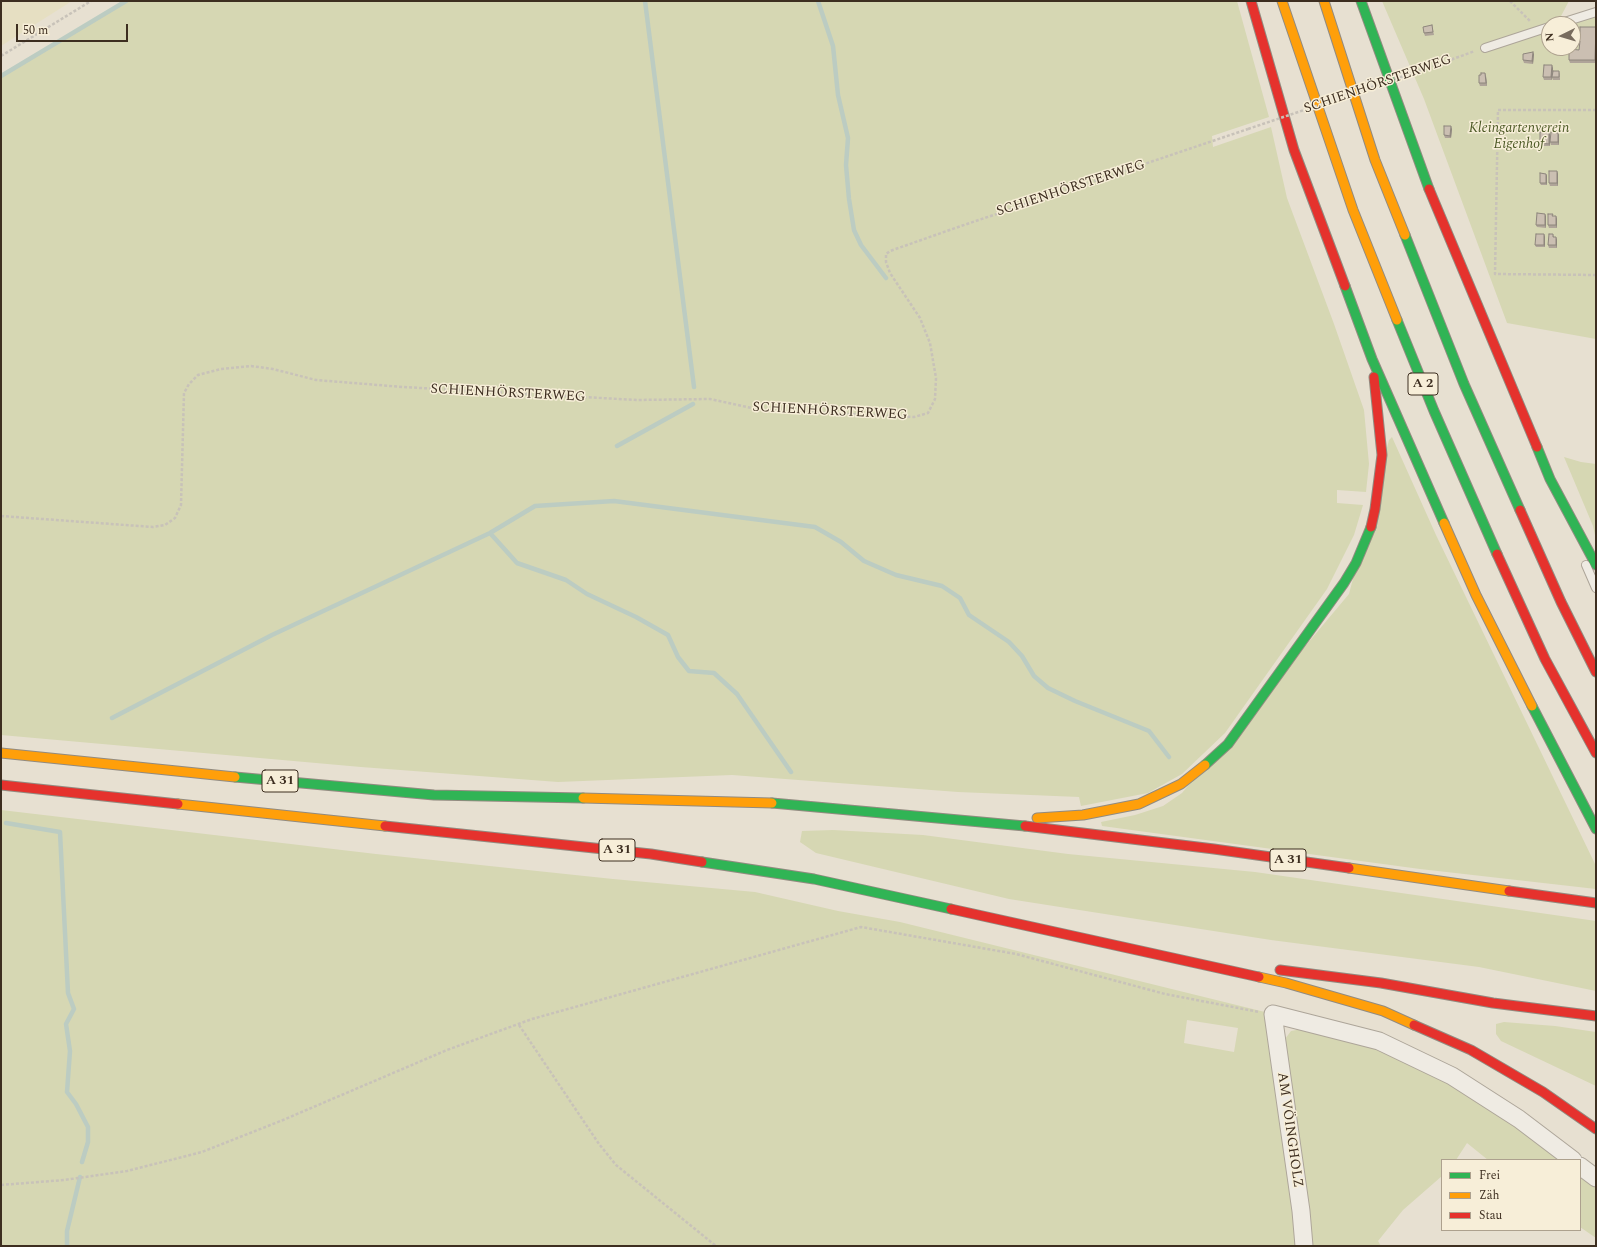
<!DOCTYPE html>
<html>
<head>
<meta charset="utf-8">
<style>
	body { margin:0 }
	#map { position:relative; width:1597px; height:1247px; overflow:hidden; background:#e7e0d1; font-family:Spectral,serif }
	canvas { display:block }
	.frame { position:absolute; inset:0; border:2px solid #3d2e20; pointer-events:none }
	.legend { position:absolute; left:1441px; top:1159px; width:140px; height:72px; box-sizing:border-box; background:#f7eed8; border:1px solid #ada18e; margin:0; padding:5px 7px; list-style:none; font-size:12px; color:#3d2e20 }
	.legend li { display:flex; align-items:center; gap:8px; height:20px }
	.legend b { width:20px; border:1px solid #ada18e }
	.north { position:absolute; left:1541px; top:16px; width:40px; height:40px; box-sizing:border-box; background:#f7eed8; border:1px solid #ada18e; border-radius:50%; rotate:265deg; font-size:11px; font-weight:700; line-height:16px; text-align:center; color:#3d2e20 }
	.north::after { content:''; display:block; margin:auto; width:14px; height:18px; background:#786c5e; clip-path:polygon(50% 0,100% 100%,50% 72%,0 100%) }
	.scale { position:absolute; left:16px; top:24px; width:112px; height:18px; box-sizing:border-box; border:2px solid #3d2e20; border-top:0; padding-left:5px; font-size:12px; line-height:14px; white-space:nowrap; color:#3d2e20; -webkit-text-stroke:3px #f7eed8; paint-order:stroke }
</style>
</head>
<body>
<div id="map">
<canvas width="1597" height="1247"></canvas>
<div class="frame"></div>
<ul class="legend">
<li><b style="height:5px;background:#30b455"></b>Frei</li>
<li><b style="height:5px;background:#ff9f0a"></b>Zäh</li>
<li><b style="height:5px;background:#e5322d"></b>Stau</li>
</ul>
<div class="north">N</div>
<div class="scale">50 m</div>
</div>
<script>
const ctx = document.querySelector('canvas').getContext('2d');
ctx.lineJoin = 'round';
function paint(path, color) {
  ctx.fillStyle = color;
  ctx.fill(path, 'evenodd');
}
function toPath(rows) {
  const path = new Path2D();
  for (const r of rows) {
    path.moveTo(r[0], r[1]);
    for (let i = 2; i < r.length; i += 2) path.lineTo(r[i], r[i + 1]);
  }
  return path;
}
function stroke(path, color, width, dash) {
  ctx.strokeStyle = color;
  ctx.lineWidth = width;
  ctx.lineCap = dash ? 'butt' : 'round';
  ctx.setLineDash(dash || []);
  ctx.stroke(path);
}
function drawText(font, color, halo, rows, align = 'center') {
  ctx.font = font + ' Spectral,serif';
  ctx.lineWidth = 3;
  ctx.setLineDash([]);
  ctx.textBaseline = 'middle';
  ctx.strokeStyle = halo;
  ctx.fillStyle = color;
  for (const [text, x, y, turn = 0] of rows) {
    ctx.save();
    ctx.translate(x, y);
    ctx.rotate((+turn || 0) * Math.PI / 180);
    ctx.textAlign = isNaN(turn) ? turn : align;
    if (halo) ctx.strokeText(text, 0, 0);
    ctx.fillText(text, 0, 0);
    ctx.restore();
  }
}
const farmland = toPath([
	[1,1,72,1,1,46]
]);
const green = toPath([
	[126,1,1237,1,1269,117,1212,136,1213,147,1271,127,1287,198,1334,324,1364,410,1369,464,1366,492,1337,490,1337,503,1363,505,1354,535,1327,589,1225,733,1182,774,1148,793,1081,806,1079,797,958,792,732,775,558,782,361,767,1,735,1,75],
	[1382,1,1569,1,1561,16,1563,24,1549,24,1549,48,1573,48,1573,24,1596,16,1596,339,1507,323,1424,99],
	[1392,437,1436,535,1596,866,1596,889,1420,869,1102,826,1101,822,1135,815,1163,806,1182,793,1349,594,1389,440],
	[1564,457,1581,462,1596,464,1596,540,1593,526],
	[1,810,376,854,613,879,755,892,838,911,900,922,1273,1014,1304,1246,1,1246],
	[1187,1020,1238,1028,1234,1052,1184,1043],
	[833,830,923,835,1068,854,1255,872,1596,921,1596,991,1479,967,1271,940,1009,899,816,853,800,842,802,831],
	[1504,1022,1555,1026,1596,1032,1596,1086,1501,1041,1496,1034,1496,1024],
	[1302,1029,1364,1042,1482,1100,1565,1160,1488,1160,1467,1143,1456,1160,1442,1160,1442,1176,1403,1210,1378,1241,1381,1246,1311,1246,1285,1039,1291,1031],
	[1580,1171,1596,1184,1596,1238,1580,1227]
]);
const stream = toPath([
	[645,1,694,387],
	[818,1,833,46,838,95,848,138,846,165,849,199,854,230,861,245,886,278],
	[1,76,126,1],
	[617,446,693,404],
	[490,533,517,563,566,580,587,594,636,617,668,635,678,657,689,671,714,673,737,694,791,772],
	[112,718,272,635,490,533,535,506,614,501,815,527,841,542,864,561,896,575,942,586,960,598,969,615,1009,642,1022,656,1034,676,1048,688,1075,701,1149,731,1169,757],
	[6,823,60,832,68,993,74,1009,66,1024,70,1051,67,1092,76,1104,88,1127,88,1142,82,1162],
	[67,1246,67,1231,80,1177]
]);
const path = toPath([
	[1510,1,1531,22],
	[1,56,91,1],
	[1428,68,1475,51],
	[1596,110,1498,110,1495,274,1596,275],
	[1,516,153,527,165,525,175,518,181,505,184,393,189,384,198,375,221,369,251,366,273,369,316,380,403,387,637,400,710,399,761,410,914,417,928,413,935,399,936,378,930,343,920,318,890,273,886,262,886,254,890,251,961,226,1248,129],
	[519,1025,599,1144,616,1165,716,1246],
	[1,1185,64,1180,127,1171,202,1152,283,1120,447,1050,532,1019,861,927,1016,954,1165,994,1259,1012]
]);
const lane = toPath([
	[1558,24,1596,12],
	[1485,48,1549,27],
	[1586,565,1596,588]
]);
const street = toPath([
	[1580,1166,1596,1178],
	[1304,1246,1301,1211,1273,1014,1379,1041,1452,1076,1519,1119,1573,1160]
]);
const fast = toPath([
	[1361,1,1429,189],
	[1405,235,1464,384,1520,510],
	[1345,286,1372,359,1444,523],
	[1397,320,1434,411,1497,554],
	[1537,447,1550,479,1596,565],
	[1532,706,1596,829],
	[1205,765,1228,744,1344,583,1356,563,1371,527],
	[235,777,434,795,583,798],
	[772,803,1025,826],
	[702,862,814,879,951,909]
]);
const slow = toPath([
	[1282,1,1353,210,1397,320],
	[1324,1,1375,160,1405,235],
	[1444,523,1476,595,1532,706],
	[1,753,235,777],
	[583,798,772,803],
	[178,804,385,826],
	[1037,818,1083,815,1139,804,1181,784,1205,765],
	[1349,868,1509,891],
	[1259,977,1286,983,1383,1011,1414,1025]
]);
const jam = toPath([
	[1251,1,1294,150,1345,286],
	[1429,189,1537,447],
	[1520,510,1561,602,1596,672],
	[1371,527,1375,509,1382,455,1374,377],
	[1497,554,1545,659,1596,753],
	[1,785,178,804],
	[385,826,651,854,702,862],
	[1025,826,1214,849,1349,868],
	[1509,891,1596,903],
	[951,909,1259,977],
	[1280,970,1381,983,1493,1003,1596,1016],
	[1414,1025,1471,1050,1543,1092,1596,1129]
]);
const pathBridge = toPath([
	[1248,129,1428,68]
]);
const wall = toPath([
	[1432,25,1434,35,1425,36,1424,33],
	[1596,27,1596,63,1570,63,1569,60,1579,50,1579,43,1573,43,1573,35,1580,35],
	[1534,54,1533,64,1524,63,1523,60],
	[1553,68,1552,80,1544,80,1543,77],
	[1559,71,1560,74,1560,80,1553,80,1552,77],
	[1486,76,1487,86,1480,86,1479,83],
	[1452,129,1451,138,1445,138,1444,135],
	[1549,132,1550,135,1550,146,1541,146,1540,143],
	[1558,133,1559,135,1559,145,1551,145,1550,142],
	[1557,171,1558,174,1558,186,1550,186,1549,183],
	[1546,174,1547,176,1547,185,1541,185,1540,183],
	[1546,216,1546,228,1537,227,1536,225],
	[1554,216,1556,216,1557,219,1557,228,1549,228,1548,225],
	[1544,234,1545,237,1545,247,1536,247,1535,245],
	[1553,234,1554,237,1556,237,1557,240,1557,248,1549,248,1548,245]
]);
const shadedWall = toPath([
	[1533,52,1534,54,1533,64,1532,61],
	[1552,65,1553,68,1552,80,1551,77],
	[1485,73,1486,76,1487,86,1486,83],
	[1451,126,1452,129,1451,138,1450,136],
	[1549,132,1550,135,1550,146,1549,144],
	[1558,133,1559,135,1559,145,1558,142],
	[1557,171,1558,174,1558,186,1557,183],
	[1546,174,1547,176,1547,185,1546,183],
	[1545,214,1546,216,1546,228,1545,225],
	[1556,216,1557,219,1557,228,1556,225],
	[1544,234,1545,237,1545,247,1544,245],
	[1556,237,1557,240,1557,248,1556,245]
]);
const building = toPath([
	[1432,25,1433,32,1424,33,1423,27,1432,25],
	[1580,27,1596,27,1595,60,1569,60,1569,49,1579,50,1580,41,1573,41,1573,35,1580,35,1580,27],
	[1533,52,1532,61,1523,60,1523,54,1533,52],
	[1544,65,1552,65,1551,77,1543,77,1544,65],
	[1553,71,1559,71,1559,77,1552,77,1553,71],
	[1481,73,1485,73,1486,83,1479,83,1479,75,1481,75,1481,73],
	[1444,126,1451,126,1450,136,1444,135,1444,126],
	[1540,132,1549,132,1549,144,1540,143,1540,132],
	[1551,132,1558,133,1558,142,1550,142,1551,132],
	[1549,171,1557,171,1557,183,1549,183,1549,171],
	[1540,173,1546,174,1546,183,1540,183,1540,173],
	[1537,213,1545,214,1545,225,1536,225,1537,213],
	[1548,214,1553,214,1552,216,1556,216,1556,225,1548,225,1548,214],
	[1536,234,1544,234,1544,245,1535,245,1536,234],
	[1549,234,1553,234,1553,237,1556,237,1556,245,1548,245,1549,234]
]);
const shields = [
	[1423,384,30],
	[280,781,36],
	[617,850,36],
	[1288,860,36]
];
const shieldNames = [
	["A 2",1423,384],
	["A 31",280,781],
	["A 31",617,850],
	["A 31",1288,860]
];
const streetNames = [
	["SCHIENHÖRSTERWEG",1378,85,-19],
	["SCHIENHÖRSTERWEG",1071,189,-18],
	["SCHIENHÖRSTERWEG",508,394,3],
	["SCHIENHÖRSTERWEG",830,412,3],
	["AM VÖINGHOLZ",1289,1130,82]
];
const parkNames = [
	["Kleingartenverein",1519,129],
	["Eigenhof",1519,145]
];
paint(farmland, '#e6dfc2');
paint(green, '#d6d7b3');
stroke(stream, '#bcccc2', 4.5);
stroke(lane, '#ada599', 10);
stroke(street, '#ada599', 19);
stroke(fast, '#928b80', 11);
stroke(slow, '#928b80', 11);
stroke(jam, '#928b80', 11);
stroke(path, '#c8c2b9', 2.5, [3, 2]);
stroke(lane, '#efebe3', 8);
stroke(street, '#efebe3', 17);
stroke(fast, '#30b455', 9);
stroke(slow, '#ff9f0a', 9);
stroke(jam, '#e5322d', 9);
stroke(pathBridge, '#c8c2b9', 2.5, [3, 2]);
paint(wall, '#afa499');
paint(shadedWall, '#8e867d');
paint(building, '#cbbfb2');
stroke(building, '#8e867d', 1);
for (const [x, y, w] of shields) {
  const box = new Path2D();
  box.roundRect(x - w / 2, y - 11, w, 22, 3);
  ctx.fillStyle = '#f7eed8';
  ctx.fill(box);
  stroke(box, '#3d2e20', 1);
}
drawText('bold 13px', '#3d2e20', null, shieldNames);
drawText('14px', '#3d2e20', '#f7eed8', streetNames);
drawText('italic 14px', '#4d5a26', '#f7eed8', parkNames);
</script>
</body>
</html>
